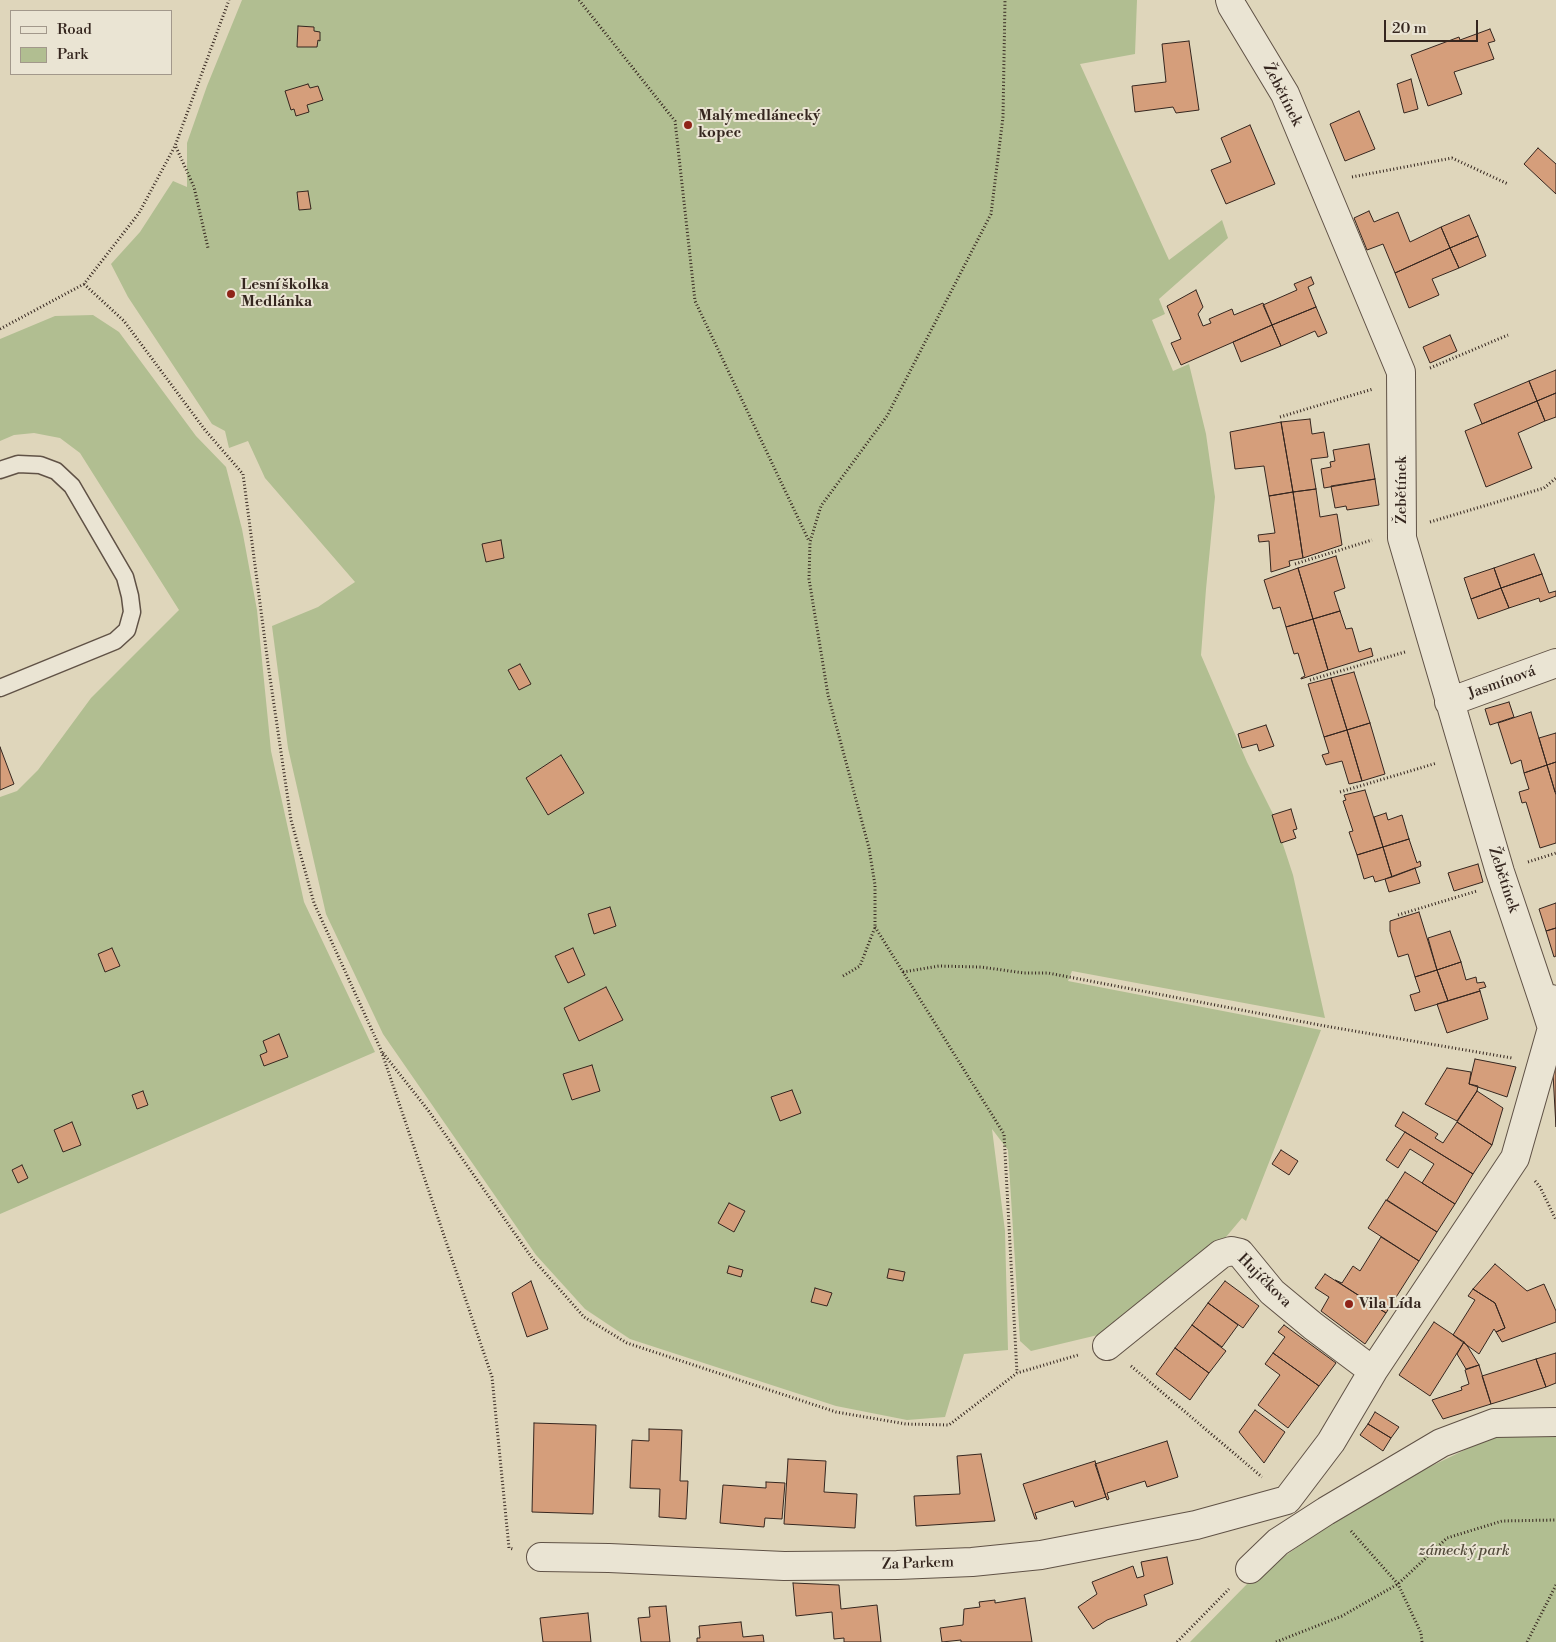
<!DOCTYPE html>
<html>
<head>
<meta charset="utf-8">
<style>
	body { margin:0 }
	#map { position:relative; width:1556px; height:1642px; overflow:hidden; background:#dfd6bb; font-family:"Libre Bodoni",serif }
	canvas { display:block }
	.legend { position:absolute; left:10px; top:10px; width:162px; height:65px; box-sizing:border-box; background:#eae4d3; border:1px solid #a2988b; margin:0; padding:6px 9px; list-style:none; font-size:15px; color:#35261f }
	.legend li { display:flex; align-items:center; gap:10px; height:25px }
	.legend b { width:25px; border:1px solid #a2988b }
	.scale { position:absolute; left:1384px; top:20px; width:94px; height:22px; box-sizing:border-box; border:2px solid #35261f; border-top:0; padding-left:6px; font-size:15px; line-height:18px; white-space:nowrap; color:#35261f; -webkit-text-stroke:4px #eae4d3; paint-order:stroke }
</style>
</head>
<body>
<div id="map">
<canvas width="1556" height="1642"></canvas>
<ul class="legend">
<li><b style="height:6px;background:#eae4d3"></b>Road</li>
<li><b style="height:14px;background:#b1be91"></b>Park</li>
</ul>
<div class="scale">20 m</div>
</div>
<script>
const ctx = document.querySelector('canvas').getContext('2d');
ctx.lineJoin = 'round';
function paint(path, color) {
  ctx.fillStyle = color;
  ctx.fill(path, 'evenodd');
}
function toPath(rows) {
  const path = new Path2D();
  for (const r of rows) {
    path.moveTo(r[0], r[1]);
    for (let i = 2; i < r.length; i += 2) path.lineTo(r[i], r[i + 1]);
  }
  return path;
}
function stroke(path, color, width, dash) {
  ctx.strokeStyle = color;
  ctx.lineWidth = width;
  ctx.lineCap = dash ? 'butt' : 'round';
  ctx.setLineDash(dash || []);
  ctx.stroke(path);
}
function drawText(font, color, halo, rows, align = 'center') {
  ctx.font = font + ' "Libre Bodoni",serif';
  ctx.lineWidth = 4;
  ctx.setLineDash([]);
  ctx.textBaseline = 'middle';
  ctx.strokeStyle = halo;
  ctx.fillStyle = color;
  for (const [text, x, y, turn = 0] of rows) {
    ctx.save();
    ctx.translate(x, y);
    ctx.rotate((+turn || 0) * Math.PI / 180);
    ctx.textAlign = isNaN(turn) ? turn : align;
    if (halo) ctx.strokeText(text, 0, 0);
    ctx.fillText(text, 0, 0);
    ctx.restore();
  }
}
const green = toPath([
	[242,0,1137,0,1135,54,1080,64,1169,260,1222,220,1228,238,1159,299,1165,314,1152,320,1173,371,1189,364,1206,434,1215,497,1206,589,1201,655,1247,762,1273,814,1293,875,1325,1018,1072,971,1068,981,1321,1030,1246,1221,1242,1218,1220,1244,1102,1334,1031,1351,1020,1341,1008,1150,992,1129,1005,1231,1008,1350,964,1354,945,1417,907,1420,836,1406,630,1339,585,1309,536,1255,383,1034,326,914,288,748,272,626,318,607,355,582,265,478,248,441,229,448,225,431,212,424,128,297,111,264,140,232,173,181,187,187,187,143,207,86],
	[93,315,119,332,196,436,226,467,242,529,257,610,271,751,304,902,375,1052,0,1214,0,797,17,791,38,770,91,698,179,610,80,453,60,438,34,433,14,435,0,441,0,339,55,316],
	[1500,1433,1556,1435,1556,1642,1190,1642,1251,1580,1340,1517,1419,1472]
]);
const building = toPath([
	[298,26,314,27,314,31,320,32,320,41,318,40,317,47,297,47,298,26],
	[1490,29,1495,41,1488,43,1494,59,1454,72,1462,94,1428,106,1411,55,1459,37,1460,40,1490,29],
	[1189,41,1199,110,1176,113,1173,107,1135,112,1132,86,1166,82,1162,44,1189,41],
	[1411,79,1418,109,1404,113,1397,84,1411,79],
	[308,84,310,88,318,86,323,100,307,105,309,112,296,116,294,109,291,110,285,91,308,84],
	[1359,111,1375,149,1345,161,1330,124,1359,111],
	[1250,125,1275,184,1226,204,1211,170,1231,162,1221,138,1250,125],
	[1538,148,1556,164,1556,194,1524,164,1538,148],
	[308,191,311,209,299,210,297,192,308,191],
	[1369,211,1374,222,1398,212,1410,242,1441,227,1450,248,1395,273,1383,244,1367,250,1354,218,1369,211],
	[1469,215,1478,236,1450,248,1441,227,1469,215],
	[1478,236,1486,256,1459,268,1450,248,1478,236],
	[1450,248,1459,268,1432,279,1439,295,1409,308,1395,273,1450,248],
	[1311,277,1314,284,1308,287,1316,307,1272,325,1263,305,1297,290,1294,284,1311,277],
	[1196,290,1203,307,1198,314,1203,326,1211,323,1209,319,1232,309,1234,315,1263,303,1272,325,1181,365,1171,343,1181,339,1167,306,1196,290],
	[1316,307,1327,333,1318,337,1315,331,1281,346,1272,325,1316,307],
	[1272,325,1281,346,1241,362,1233,342,1272,325],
	[1450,335,1457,351,1430,363,1423,347,1450,335],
	[1556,370,1556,393,1537,401,1529,381,1556,370],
	[1529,381,1537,401,1482,424,1474,404,1529,381],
	[1556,393,1556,417,1545,421,1537,401,1556,393],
	[1537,401,1545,421,1518,433,1532,468,1486,487,1465,431,1537,401],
	[1310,419,1312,434,1324,432,1328,457,1311,459,1316,489,1293,492,1281,422,1310,419],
	[1281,422,1293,492,1269,496,1264,466,1235,469,1230,432,1281,422],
	[1369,444,1375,479,1324,488,1321,469,1331,467,1330,462,1335,461,1333,450,1369,444],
	[1375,479,1379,505,1347,510,1346,506,1335,508,1331,486,1375,479],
	[1316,489,1320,517,1337,514,1342,545,1303,558,1293,492,1316,489],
	[1293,492,1303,558,1289,561,1290,566,1271,572,1269,541,1259,542,1258,535,1275,533,1269,496,1293,492],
	[501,540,504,558,486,562,482,544,501,540],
	[1534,554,1542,574,1501,588,1494,568,1534,554],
	[1336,556,1345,588,1334,592,1340,611,1313,619,1298,568,1336,556],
	[1298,568,1313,619,1286,627,1280,607,1273,609,1264,580,1298,568],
	[1494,568,1501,588,1471,599,1464,578,1494,568],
	[1542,574,1549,593,1556,591,1556,596,1540,602,1539,598,1509,608,1501,588,1542,574],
	[1501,588,1509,608,1478,619,1471,599,1501,588],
	[1340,611,1346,629,1352,628,1359,652,1371,648,1373,656,1328,670,1313,619,1340,611],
	[1313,619,1328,670,1301,679,1301,678,1305,676,1298,653,1294,654,1286,627,1313,619],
	[520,664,531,684,519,690,508,670,520,664],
	[1354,672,1370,723,1347,730,1331,678,1354,672],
	[1331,678,1347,730,1324,737,1308,684,1331,678],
	[1509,702,1514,717,1490,725,1485,709,1509,702],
	[1531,712,1547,765,1524,773,1521,760,1511,764,1498,723,1531,712],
	[1370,723,1385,774,1362,781,1347,730,1370,723],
	[1266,725,1274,746,1259,751,1257,744,1242,748,1238,734,1266,725],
	[1347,730,1362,781,1349,784,1342,761,1326,765,1322,755,1329,753,1324,737,1347,730],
	[1556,733,1556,762,1547,765,1539,738,1556,733],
	[0,747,14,784,0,790,0,747],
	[561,755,584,793,548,815,526,778,561,755],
	[1556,762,1556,792,1555,792,1547,765,1556,762],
	[1547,765,1556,795,1556,843,1540,848,1526,802,1522,803,1519,792,1529,789,1524,773,1547,765],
	[1365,790,1383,847,1357,855,1349,832,1353,831,1343,801,1346,800,1344,795,1365,790],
	[1291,809,1297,829,1293,830,1296,838,1281,843,1272,815,1291,809],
	[1386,813,1388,820,1402,815,1409,839,1383,847,1374,817,1386,813],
	[1409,839,1417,863,1420,861,1421,866,1392,877,1383,847,1409,839],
	[1383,847,1392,877,1375,882,1373,876,1364,879,1357,855,1383,847],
	[1478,864,1483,882,1454,891,1448,873,1478,864],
	[1415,868,1420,883,1389,892,1385,879,1415,868],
	[1556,903,1556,928,1546,931,1539,909,1556,903],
	[610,907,616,926,594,934,588,914,610,907],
	[1419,912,1437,970,1415,977,1408,954,1398,957,1390,931,1390,921,1419,912],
	[1556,928,1556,956,1554,957,1546,931,1556,928],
	[1450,931,1461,962,1437,970,1428,938,1450,931],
	[112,948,120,966,105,972,98,954,112,948],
	[573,948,585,975,568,983,555,956,573,948],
	[1461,962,1466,980,1476,977,1477,983,1484,982,1486,987,1479,989,1480,991,1448,1001,1437,970,1461,962],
	[1437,970,1448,1001,1415,1011,1410,995,1420,992,1415,977,1437,970],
	[606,987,623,1020,579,1041,564,1008,606,987],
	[1480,991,1488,1019,1447,1033,1437,1004,1480,991],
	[279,1034,288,1057,264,1066,260,1055,267,1052,263,1041,279,1034],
	[1475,1059,1516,1067,1507,1097,1469,1084,1475,1059],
	[592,1065,600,1091,572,1100,563,1074,592,1065],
	[1556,1065,1556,1127,1553,1074,1556,1065],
	[1447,1068,1471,1072,1469,1084,1478,1086,1477,1091,1457,1121,1425,1104,1447,1068],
	[792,1090,801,1113,780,1121,771,1097,792,1090],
	[143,1091,148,1105,137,1109,132,1095,143,1091],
	[1477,1091,1503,1108,1492,1145,1457,1122,1477,1091],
	[1403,1112,1438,1134,1435,1138,1443,1143,1457,1122,1492,1145,1473,1174,1395,1126,1403,1112],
	[72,1122,81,1145,63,1152,54,1130,72,1122],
	[1405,1132,1473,1174,1455,1204,1422,1183,1434,1164,1410,1149,1398,1168,1386,1160,1405,1132],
	[1281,1150,1298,1161,1289,1175,1272,1164,1281,1150],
	[22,1165,28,1178,18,1183,12,1170,22,1165],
	[1405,1172,1455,1204,1437,1232,1387,1200,1405,1172],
	[1386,1200,1437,1232,1419,1261,1368,1228,1386,1200],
	[729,1203,745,1211,734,1232,718,1223,729,1203],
	[1381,1237,1419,1261,1386,1313,1335,1280,1342,1283,1353,1266,1360,1271,1381,1237],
	[1495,1264,1527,1291,1544,1284,1556,1311,1556,1322,1502,1342,1496,1332,1505,1328,1495,1303,1473,1289,1495,1264],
	[729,1266,743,1270,741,1277,727,1273,729,1266],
	[889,1269,905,1272,903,1281,887,1278,889,1269],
	[1325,1274,1386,1313,1365,1344,1321,1311,1329,1297,1315,1288,1325,1274],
	[531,1281,548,1329,527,1337,512,1293,531,1281],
	[1225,1281,1259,1306,1243,1328,1208,1303,1225,1281],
	[815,1288,832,1293,827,1306,811,1302,815,1288],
	[1473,1289,1495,1303,1505,1328,1496,1332,1494,1329,1479,1354,1453,1335,1475,1300,1468,1296,1473,1289],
	[1208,1303,1238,1325,1222,1347,1192,1325,1208,1303],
	[1434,1322,1464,1342,1430,1396,1399,1375,1434,1322],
	[1192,1325,1226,1351,1209,1373,1175,1348,1192,1325],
	[1284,1325,1336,1363,1319,1386,1273,1353,1285,1337,1278,1332,1284,1325],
	[1464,1342,1468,1347,1479,1365,1466,1369,1457,1354,1464,1342],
	[1175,1348,1209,1373,1190,1400,1156,1374,1175,1348],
	[1273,1353,1319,1386,1288,1428,1258,1405,1280,1375,1265,1364,1273,1353],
	[1556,1353,1556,1383,1546,1387,1536,1359,1556,1353],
	[1536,1359,1546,1387,1491,1404,1482,1376,1536,1359],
	[1479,1365,1491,1404,1443,1419,1432,1400,1462,1390,1461,1387,1469,1384,1465,1370,1479,1365],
	[1255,1410,1285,1432,1264,1463,1239,1432,1255,1410],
	[1375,1412,1399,1427,1391,1438,1368,1424,1375,1412],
	[534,1423,596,1425,593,1514,532,1512,534,1423],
	[1368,1424,1391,1438,1383,1451,1360,1435,1368,1424],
	[649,1429,682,1430,680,1481,688,1481,686,1519,659,1517,660,1489,630,1488,632,1440,649,1441,649,1429],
	[1167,1441,1178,1477,1147,1487,1145,1481,1107,1493,1109,1499,1107,1500,1095,1464,1167,1441],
	[981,1454,995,1521,916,1526,914,1496,960,1494,957,1456,981,1454],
	[788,1459,826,1461,824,1492,857,1494,855,1528,784,1524,788,1459],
	[1095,1461,1106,1497,1075,1507,1073,1501,1035,1513,1037,1519,1035,1519,1023,1484,1095,1461],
	[766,1482,785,1483,782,1519,765,1518,764,1527,720,1523,723,1485,766,1488,766,1482],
	[1167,1557,1173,1584,1144,1595,1147,1605,1107,1620,1093,1629,1078,1607,1097,1594,1092,1582,1133,1566,1137,1578,1144,1576,1141,1562,1167,1557],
	[793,1583,839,1585,841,1609,877,1605,881,1642,844,1642,844,1638,834,1639,832,1612,796,1616,793,1583],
	[1025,1598,1032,1642,961,1642,961,1640,942,1642,940,1628,963,1625,964,1609,980,1607,979,1602,995,1600,995,1603,1025,1598],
	[666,1606,670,1642,641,1642,638,1618,650,1617,649,1607,666,1606],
	[588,1613,591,1642,543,1642,540,1618,588,1613],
	[741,1622,743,1637,763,1635,764,1642,697,1642,697,1638,700,1638,699,1626,741,1622]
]);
const path = toPath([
	[579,0,675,121,695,301,809,541],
	[176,147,194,187,208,248],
	[1352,177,1452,158,1508,184],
	[84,284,124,321,205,430,243,474,268,664,291,820,314,903,381,1050,492,1377,509,1548,513,1549],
	[0,329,84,284,139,213,175,146,229,0],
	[1430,368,1508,335],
	[1280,417,1373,389],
	[1430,522,1544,488,1556,478],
	[1295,564,1372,540],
	[1310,680,1405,652],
	[1340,792,1437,763],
	[1528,862,1556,853],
	[1398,915,1477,891],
	[875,927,1004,1134,1017,1373],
	[903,972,939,966,981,967,1024,973,1048,973,1325,1026,1512,1058],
	[843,976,860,966,875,927,875,885,869,848,828,695,809,579,810,542,821,506,887,416,991,214,1003,117,1005,0],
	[383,1053,428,1110,532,1258,584,1317,627,1343,836,1412,906,1424,949,1425,1017,1373,1078,1355],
	[1535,1181,1540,1187,1556,1220],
	[1131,1366,1262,1477],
	[1351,1531,1398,1584,1421,1633,1422,1642],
	[1177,1642,1229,1589],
	[1276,1642,1342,1616,1398,1584,1447,1538,1502,1521,1556,1520],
	[1527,1642,1556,1585]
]);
const service = toPath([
	[0,470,18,464,40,465,56,471,72,486,125,577,130,596,132,612,127,630,115,641,0,688]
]);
const minor = toPath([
	[1230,0,1232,6,1285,94,1401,372,1402,538,1500,872,1542,997],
	[1449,702,1556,663],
	[1107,1346,1221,1254,1231,1251,1240,1253,1272,1292,1313,1326,1373,1371],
	[541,1557,609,1558,784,1566,897,1565,972,1562,1041,1555,1196,1525,1287,1500,1331,1442,1373,1371,1515,1158,1552,1028,1542,997,1556,1000],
	[1250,1569,1278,1542,1326,1511,1441,1443,1494,1423,1556,1422]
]);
const markers = [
	[688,125,5,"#8f2418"],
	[231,294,5,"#8f2418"],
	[1349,1304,5,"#8f2418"]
];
const streetNames = [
	["Žebětínek",1282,95,63],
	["Žebětínek",1402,490,-90],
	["Jasmínová",1502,683,-20],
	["Žebětínek",1503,880,72],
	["Hujíčkova",1264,1281,45],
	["Za Parkem",918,1564,-2]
];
const poiNames = [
	["Malý medlánecký",698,116],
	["kopec",698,133],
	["Lesní školka",241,285],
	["Medlánka",241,302],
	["Vila Lída",1359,1304]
];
const parkNames = [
	["zámecký park",1464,1551]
];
paint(green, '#b1be91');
paint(building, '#d59e7b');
stroke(building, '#35261f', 1);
stroke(service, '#605246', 19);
stroke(minor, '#605246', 30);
stroke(path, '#35261f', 3, [1, 2.5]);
stroke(service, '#eae4d3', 16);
stroke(minor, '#eae4d3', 28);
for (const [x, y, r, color] of markers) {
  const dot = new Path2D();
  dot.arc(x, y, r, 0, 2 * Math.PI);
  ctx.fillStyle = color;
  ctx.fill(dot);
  stroke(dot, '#eae4d3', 2);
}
drawText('15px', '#35261f', '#eae4d3', streetNames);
drawText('bold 15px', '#35261f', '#eae4d3', poiNames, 'left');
drawText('italic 15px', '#544c3c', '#eae4d3', parkNames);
</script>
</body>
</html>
